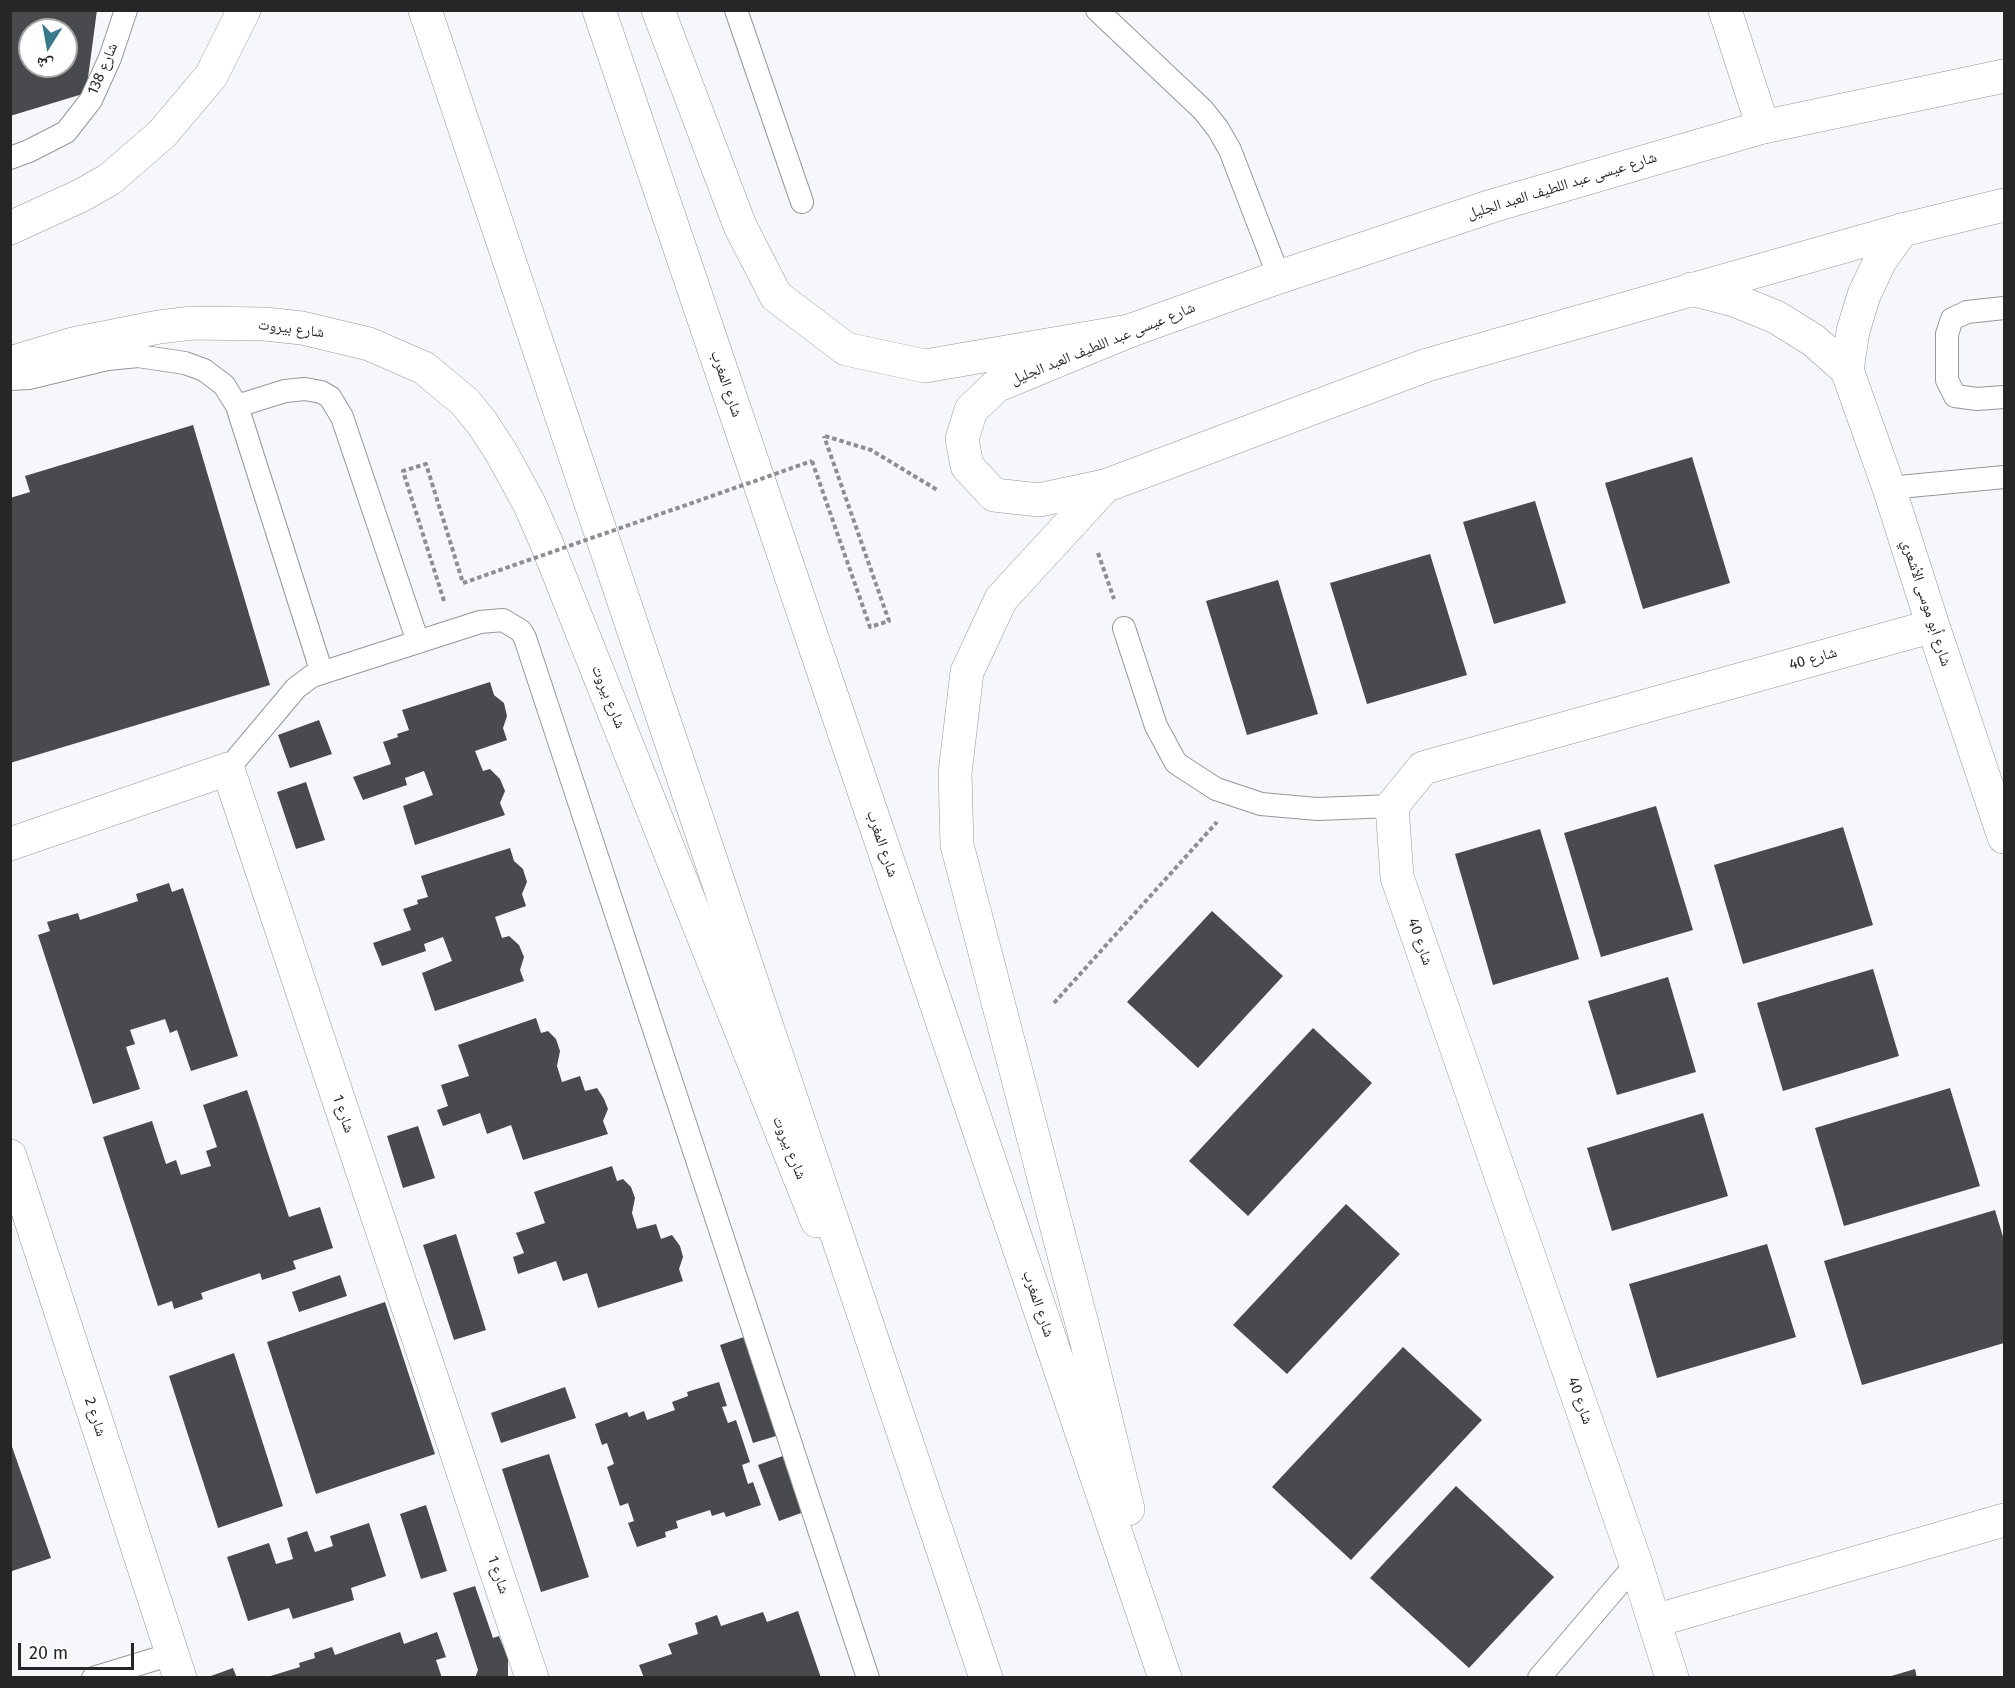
<!DOCTYPE html>
<html>
<head>
<meta charset="utf-8">
<style>
	body { margin:0 }
	#map { position:relative; width:2015px; height:1688px; overflow:hidden; background:#f5f7fb; font-family:"Fira Sans","Noto Naskh Arabic",sans-serif }
	canvas { display:block }
	.frame { position:absolute; inset:0; border:12px solid #262628; pointer-events:none }
	.north { position:absolute; left:18px; top:18px; width:60px; height:60px; box-sizing:border-box; background:#fff; border:2px solid #a8a8a9; border-radius:50%; rotate:191deg; font-size:16px; font-weight:700; line-height:24px; text-align:center; color:#262628 }
	.north::after { content:''; display:block; margin:auto; width:21px; height:27px; background:#37788b; clip-path:polygon(50% 0,100% 100%,50% 72%,0 100%) }
	.scale { position:absolute; left:18px; top:1643px; width:116px; height:27px; box-sizing:border-box; border:3px solid #262628; border-top:0; padding-left:8px; font-size:18px; line-height:21px; white-space:nowrap; color:#262628; -webkit-text-stroke:4px #fff; paint-order:stroke }
</style>
</head>
<body>
<div id="map">
<canvas width="2015" height="1688"></canvas>
<div class="frame"></div>
<div class="north">ش</div>
<div class="scale">20 m</div>
</div>
<script>
const ctx = document.querySelector('canvas').getContext('2d');
ctx.lineJoin = 'round';
function paint(path, color) {
  ctx.fillStyle = color;
  ctx.fill(path, 'evenodd');
}
function toPath(rows) {
  const path = new Path2D();
  for (const r of rows) {
    path.moveTo(r[0], r[1]);
    for (let i = 2; i < r.length; i += 2) path.lineTo(r[i], r[i + 1]);
  }
  return path;
}
function stroke(path, color, width, dash) {
  ctx.strokeStyle = color;
  ctx.lineWidth = width;
  ctx.lineCap = dash ? 'butt' : 'round';
  ctx.setLineDash(dash || []);
  ctx.stroke(path);
}
function drawText(font, color, halo, rows, align = 'center') {
  ctx.font = font + ' "Fira Sans","Noto Naskh Arabic",sans-serif';
  ctx.lineWidth = 6;
  ctx.setLineDash([]);
  ctx.textBaseline = 'middle';
  ctx.strokeStyle = halo;
  ctx.fillStyle = color;
  for (const [text, x, y, turn = 0] of rows) {
    ctx.save();
    ctx.translate(x, y);
    ctx.rotate((+turn || 0) * Math.PI / 180);
    ctx.textAlign = isNaN(turn) ? turn : align;
    if (halo) ctx.strokeText(text, 0, 0);
    ctx.fillText(text, 0, 0);
    ctx.restore();
  }
}
const building = toPath([
	[10,10,97,10,86,93,10,116],
	[30,30,66,30,66,66,30,66],
	[193,425,270,685,10,763,10,498,30,492,25,476],
	[1692,457,1730,583,1643,609,1605,483],
	[1535,501,1566,603,1494,624,1463,522],
	[1430,554,1467,675,1367,704,1330,583],
	[1278,580,1318,714,1247,735,1206,601],
	[490,682,494,695,504,703,507,716,503,728,507,740,475,751,483,771,490,769,500,779,505,791,500,803,505,815,415,845,403,806,433,795,424,771,405,778,407,785,363,800,353,777,391,764,383,742,398,737,397,734,409,730,402,710],
	[319,720,332,754,290,768,278,735],
	[306,782,325,840,296,849,277,792],
	[1656,806,1693,930,1601,957,1564,833],
	[1843,827,1873,925,1743,964,1714,865],
	[1540,829,1579,959,1493,985,1455,854],
	[510,848,514,861,523,869,527,882,522,894,526,906,495,917,502,938,509,936,519,945,524,957,520,970,524,981,435,1011,422,973,452,961,443,937,424,944,426,951,382,966,373,943,411,930,403,909,418,904,417,900,428,897,421,876],
	[169,883,172,892,183,888,238,1056,191,1071,177,1030,170,1033,165,1019,130,1030,135,1044,126,1047,140,1089,93,1104,38,935,50,931,47,922,78,913,80,920,138,901,136,894],
	[1212,911,1283,976,1198,1068,1127,1002],
	[1873,969,1899,1056,1783,1091,1757,1003],
	[1668,977,1696,1072,1617,1095,1588,1001],
	[536,1018,541,1033,548,1031,556,1039,560,1051,557,1066,562,1082,580,1076,585,1091,597,1088,604,1099,608,1109,603,1121,608,1134,523,1160,511,1125,487,1134,480,1113,443,1126,437,1110,448,1106,441,1085,469,1076,458,1045],
	[1313,1028,1372,1083,1248,1216,1189,1161],
	[1950,1088,1980,1186,1844,1226,1815,1128],
	[247,1090,289,1217,320,1207,333,1248,293,1261,296,1269,262,1280,260,1273,201,1293,203,1299,174,1309,172,1301,158,1306,103,1137,152,1121,166,1164,176,1160,181,1175,211,1166,206,1151,217,1147,203,1105],
	[1703,1113,1728,1196,1612,1231,1587,1148],
	[418,1126,435,1178,403,1188,387,1136],
	[612,1166,617,1181,623,1179,631,1187,635,1198,632,1213,637,1229,656,1224,661,1239,672,1235,680,1246,683,1257,679,1269,683,1281,598,1308,587,1273,563,1281,556,1261,518,1274,513,1257,524,1253,516,1233,545,1223,534,1192],
	[1346,1204,1400,1254,1287,1374,1233,1325],
	[1995,1210,2004,1240,2004,1343,1862,1385,1824,1261],
	[456,1234,486,1330,454,1340,423,1245],
	[1767,1244,1796,1337,1657,1378,1629,1284],
	[340,1275,347,1296,299,1312,292,1292],
	[385,1302,435,1454,316,1494,267,1342],
	[753,1334,786,1433,753,1443,720,1345],
	[1403,1347,1482,1420,1351,1560,1272,1487],
	[234,1353,283,1506,218,1528,169,1376],
	[719,1382,727,1406,722,1407,728,1423,736,1420,750,1462,742,1465,748,1484,753,1482,761,1505,726,1517,724,1512,712,1516,710,1510,676,1521,678,1528,665,1532,666,1537,637,1547,628,1523,634,1521,628,1503,620,1506,607,1467,614,1464,607,1443,602,1445,595,1424,627,1412,629,1417,644,1411,647,1420,675,1410,672,1402,688,1396,687,1392],
	[565,1387,576,1418,501,1443,491,1413],
	[10,1441,51,1558,12,1571,10,1566],
	[791,1453,812,1509,779,1521,758,1465],
	[549,1454,589,1577,541,1592,502,1469],
	[1456,1486,1554,1577,1469,1668,1370,1578],
	[426,1505,447,1571,421,1579,400,1514],
	[369,1523,386,1576,351,1588,354,1600,293,1619,289,1608,248,1621,227,1557,269,1543,276,1564,293,1559,287,1538,307,1531,315,1552,333,1546,330,1536],
	[475,1586,493,1638,499,1636,508,1659,508,1678,475,1678,478,1670,453,1593],
	[798,1611,821,1678,644,1678,639,1665,672,1654,668,1644,698,1634,695,1623,717,1615,721,1626,763,1612,767,1622],
	[400,1632,404,1644,437,1632,446,1657,436,1660,442,1678,264,1678,300,1667,299,1663,315,1658,314,1653,332,1647,335,1655],
	[233,1668,237,1678,212,1678,211,1676],
	[1915,1669,1917,1678,1888,1678,1888,1677]
]);
const path = toPath([
	[825,436,871,450,939,491],
	[812,461,870,627,889,621,824,436],
	[1098,553,1114,599],
	[444,601,403,471,426,464,463,583],
	[1054,1003,1217,822]
]);
const service = toPath([
	[736,10,802,202],
	[1097,10,1203,110,1218,129,1230,150,1279,277],
	[10,158,29,151,66,132,91,100,110,58,126,10],
	[2004,308,1967,312,1952,319,1947,334,1947,380,1955,396,1977,399,2004,397],
	[10,379,29,378,107,359,138,356,185,363,204,370,224,385,237,406,322,673],
	[237,406,285,391,305,389,321,392,330,397,342,417,418,642],
	[1889,488,2004,477],
	[1124,628,1156,726,1176,763,1216,789,1261,804,1317,809,1392,806],
	[228,769,296,688,312,676,480,622,503,620,521,631,525,638,868,1678],
	[93,1678,172,1654],
	[1539,1678,1636,1564]
]);
const minor = toPath([
	[1902,230,1880,261,1864,295,1853,331,1847,370,1889,488,1933,626,2004,837],
	[1691,289,1734,300,1776,317,1813,340,1847,370],
	[10,844,228,769,532,1678],
	[10,1156,180,1678],
	[1654,1621,2004,1520],
	[1672,1678,1636,1564,1397,877,1392,806,1423,768,1933,626]
]);
const tertiary = toPath([
	[1725,10,1763,127]
]);
const secondary = toPath([
	[2004,76,1763,127,1492,206,1279,277,1129,331,996,386,971,410,962,439,967,466,994,495,1039,500,1105,486,1427,365,1902,230,2004,205],
	[10,228,82,195,110,179,162,134,211,76,244,10],
	[10,363,73,344,159,327,192,323,265,324,302,328,369,344,424,368,465,402,482,423,501,452,529,503,546,542,817,1221]
]);
const motorway = toPath([
	[425,10,986,1678],
	[599,10,1165,1678],
	[658,10,740,226,776,296,846,349,925,366,1129,331],
	[1105,486,1001,599,967,672,955,773,957,845,1087,1343,1128,1509]
]);
const pathBridge = toPath([
	[463,583,812,461]
]);
const streetNames = [
	["شارع 138",103,69,-67],
	["شارع عيسى عبد اللطيف العبد الجليل",1562,186,-17],
	["شارع بيروت",291,329,7],
	["شارع عيسى عبد اللطيف العبد الجليل",1103,344,-22],
	["شارع المغرب",726,384,71],
	["شارع أبو موسى الأشعري",1926,603,72],
	["شارع 40",1813,659,-16],
	["شارع بيروت",608,697,68],
	["شارع المغرب",882,844,71],
	["شارع 40",1420,942,71],
	["شارع 1",343,1114,71],
	["شارع بيروت",789,1148,68],
	["شارع المغرب",1038,1304,71],
	["شارع 40",1580,1401,71],
	["شارع 2",95,1417,72],
	["شارع 1",498,1575,71]
];
paint(building, '#484a4e');
stroke(service, '#95979b', 24);
stroke(minor, '#95979b', 34);
stroke(tertiary, '#95979b', 34);
stroke(secondary, '#95979b', 34);
stroke(motorway, '#95979b', 34);
stroke(path, '#8d8e91', 4, [4.5, 3]);
stroke(service, '#fff', 22);
stroke(minor, '#fff', 33);
stroke(tertiary, '#fff', 33);
stroke(secondary, '#fff', 33);
stroke(motorway, '#fff', 33);
stroke(pathBridge, '#8d8e91', 4, [4.5, 3]);
drawText('15px', '#262628', '#fff', streetNames);
</script>
</body>
</html>
